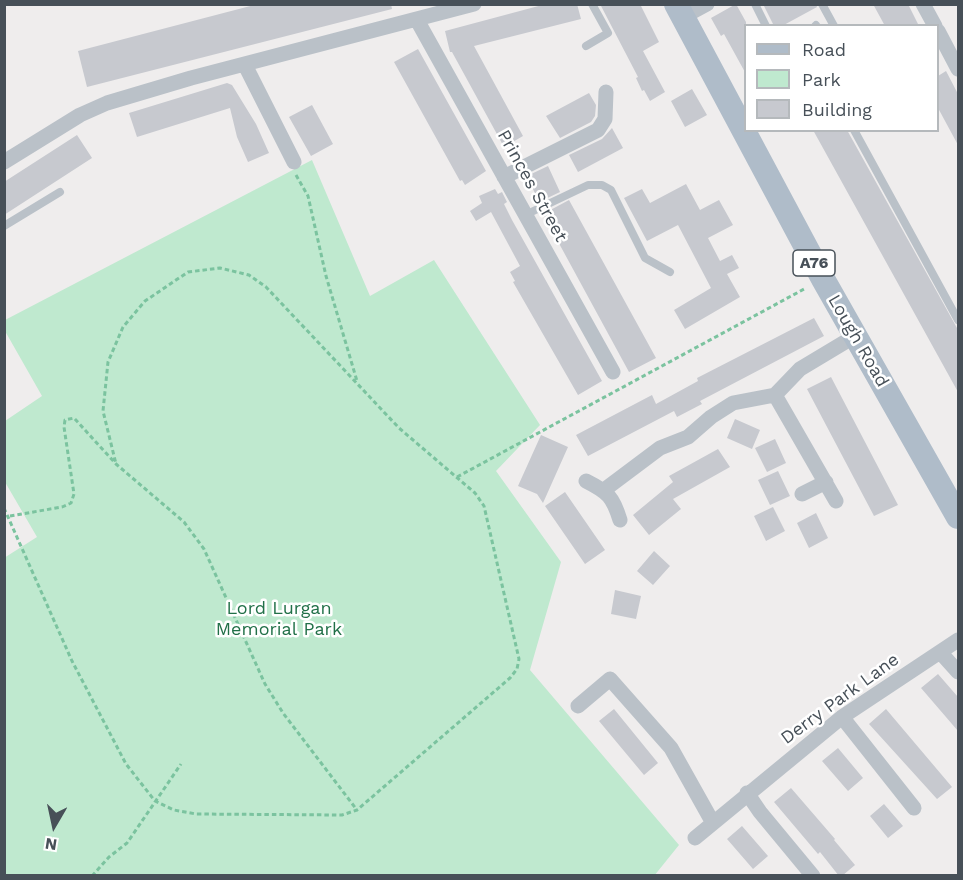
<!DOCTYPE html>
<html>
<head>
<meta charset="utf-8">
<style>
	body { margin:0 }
	#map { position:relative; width:963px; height:880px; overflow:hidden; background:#efeded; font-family:"Work Sans",sans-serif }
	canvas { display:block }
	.frame { position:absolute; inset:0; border:6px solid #475058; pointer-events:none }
	.legend { position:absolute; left:744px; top:24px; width:195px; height:108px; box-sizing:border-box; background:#fff; border:2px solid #b5b9bc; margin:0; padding:8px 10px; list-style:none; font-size:18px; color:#475058 }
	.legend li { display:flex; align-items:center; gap:12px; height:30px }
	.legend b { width:30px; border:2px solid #b5b9bc }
	.north { position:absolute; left:24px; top:796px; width:60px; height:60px; -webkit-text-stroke:4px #fff; paint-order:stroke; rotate:189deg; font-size:16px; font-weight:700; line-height:24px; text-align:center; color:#475058 }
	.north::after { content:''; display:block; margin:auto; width:21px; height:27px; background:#475058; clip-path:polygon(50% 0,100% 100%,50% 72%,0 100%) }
</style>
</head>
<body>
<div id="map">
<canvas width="963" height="880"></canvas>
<div class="frame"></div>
<ul class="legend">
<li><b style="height:8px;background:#afbcc9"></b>Road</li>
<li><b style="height:16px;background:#bfe9cf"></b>Park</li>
<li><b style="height:16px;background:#c7c9cf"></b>Building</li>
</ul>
<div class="north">N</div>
</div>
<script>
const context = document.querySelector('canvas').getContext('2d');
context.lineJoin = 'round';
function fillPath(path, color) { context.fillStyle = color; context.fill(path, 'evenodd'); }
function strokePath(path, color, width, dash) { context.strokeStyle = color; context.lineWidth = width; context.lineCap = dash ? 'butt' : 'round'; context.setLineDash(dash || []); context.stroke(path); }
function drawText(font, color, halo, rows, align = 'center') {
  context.font = font + ' "Work Sans",sans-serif'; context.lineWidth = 5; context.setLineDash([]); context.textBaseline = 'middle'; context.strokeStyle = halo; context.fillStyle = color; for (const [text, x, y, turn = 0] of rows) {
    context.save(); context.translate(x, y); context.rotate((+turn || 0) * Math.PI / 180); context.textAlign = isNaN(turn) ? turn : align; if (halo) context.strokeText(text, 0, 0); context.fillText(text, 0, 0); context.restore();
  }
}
fillPath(new Path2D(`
	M312,160L370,296L434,260L540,425L496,471L561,562L530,670L679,845L654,876L5,875L4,558L37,537L5,482V421L42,396L5,331V320Z`), '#bfe9cf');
fillPath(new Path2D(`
	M258,4H391L392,9L87,87L78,51Z
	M546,4H577L581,19L474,46L523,136L504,147L452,52H450L445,31Z
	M600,4H640L659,42L643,51L665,92L650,101L644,90L642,91L636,78L638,77Z
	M736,4L746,22V74L724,34L721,36L711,18Z
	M763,4H816L817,7L782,26H774Z
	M873,4H908L919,26H885Z
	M418,49L486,171L465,185L462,180L460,181L394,62Z
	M946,71L958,94V145L938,108V76Z
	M227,83L232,85L256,124L269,153L248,162L237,137L230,108L137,137L129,113Z
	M692,89L707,115L685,127L671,101Z
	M589,93L596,105L595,116L591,122L560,138L546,116Z
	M312,105L333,144L311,156L289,117Z
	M612,128L623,148L578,172L569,155L602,139Z
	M813,130H847L957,328L958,331V392Z
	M77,135L92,158L4,215V182Z
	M548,166L560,192L539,202L527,176Z
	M686,184L700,210L719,200L733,225L708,238L720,261L732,255L739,268L727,274L740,297L685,329L674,310L711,288L678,225L647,241L624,198L642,189L650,203Z
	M495,189L498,194L502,192L507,202L504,204L512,220L602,381L578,395L513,282L515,281L510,272L520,266L491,212L476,221L470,211L482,203L479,196Z
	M569,200L656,358L629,372L543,214Z
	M814,318L824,336L700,401L702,404L677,417L674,411L588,456L576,435L652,395L656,404L698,381L697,378Z
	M831,377L898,505L874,516L807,389Z
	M735,419L760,430L752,449L727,438Z
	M541,435L568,447L543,503L537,494L518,486Z
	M775,439L786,463L767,472L755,448Z
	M718,449L730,467L673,499L681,509L649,535L633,515L673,482L669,476Z
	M778,471L790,496L770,505L758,480Z
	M565,492L605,550L585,564L545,506Z
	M773,507L785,531L766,541L754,516Z
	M816,513L828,538L809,548L797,523Z
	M654,551L670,566L653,585L637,571Z
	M615,590L641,596L636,619L611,614Z
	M938,674L958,697V731L921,688Z
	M614,709L658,763L644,775L599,721Z
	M886,709L952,787L937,799L869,724Z
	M838,748L863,778L848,791L822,761Z
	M791,788L835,839L834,840L855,865L842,876H839L820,852L818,854L774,802Z
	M884,804L903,826L888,838L870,816Z
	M742,826L768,856L753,869L727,839Z`), '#c7c9cf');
strokePath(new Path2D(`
	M296,175L308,196L326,276L357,381
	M457,477L806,288
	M4,508L72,661L126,764L155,801L174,810L196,814L342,815L357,810L510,678L517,669L519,659L484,506L475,493L399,428L266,287L249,275L220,268L188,272L145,301L123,327L108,362L103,411L116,464
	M10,516L62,507L71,503L74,494L64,427L65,420L74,418L116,464L184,522L204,549L265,684L283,713L357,810
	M92,876L109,857L127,843L181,764`), '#7bc39f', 3, [4.5, 3]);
strokePath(new Path2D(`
	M755,4L766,26
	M822,4L834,26
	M815,26L816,25
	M586,46L608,33L592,4
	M854,130L958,320
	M525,215L588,185H602L611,190L645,258L670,272
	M4,226L60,192`), '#bac1c8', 8);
strokePath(new Path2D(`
	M923,4L935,26
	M683,17L707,4
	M417,20L613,372
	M938,31L958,69
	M245,65L294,162
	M4,162L80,115L107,103L191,78L474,4
	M504,177L598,130L605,119L606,92
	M775,395L836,501
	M586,481C608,492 613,497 620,520
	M604,490L660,448L688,437L711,417L733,403L775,395L800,369L855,336
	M802,494L826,482
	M940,652L958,672
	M578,706L610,679L671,748L713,823
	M842,717L914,808
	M747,793L760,812L813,876
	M695,838L842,717L958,640`), '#bac1c8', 15);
strokePath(new Path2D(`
	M676,4L823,279L958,517`), '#afbcc9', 24);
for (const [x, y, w] of [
	[814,263,42]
]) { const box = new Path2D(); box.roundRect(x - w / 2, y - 13, w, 26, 4.5); context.fillStyle = '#fff'; context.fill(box); strokePath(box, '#475058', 1.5); }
drawText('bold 16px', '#475058', null, [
	["A76",814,263]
]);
drawText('18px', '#475058', '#fff', [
	["Princes Street",532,186,61],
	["Lough Road",858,341,60],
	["Derry Park Lane",840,699,-36]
]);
drawText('18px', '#217048', '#fff', [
	["Lord Lurgan",279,609],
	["Memorial Park",279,630]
]);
</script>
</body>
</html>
